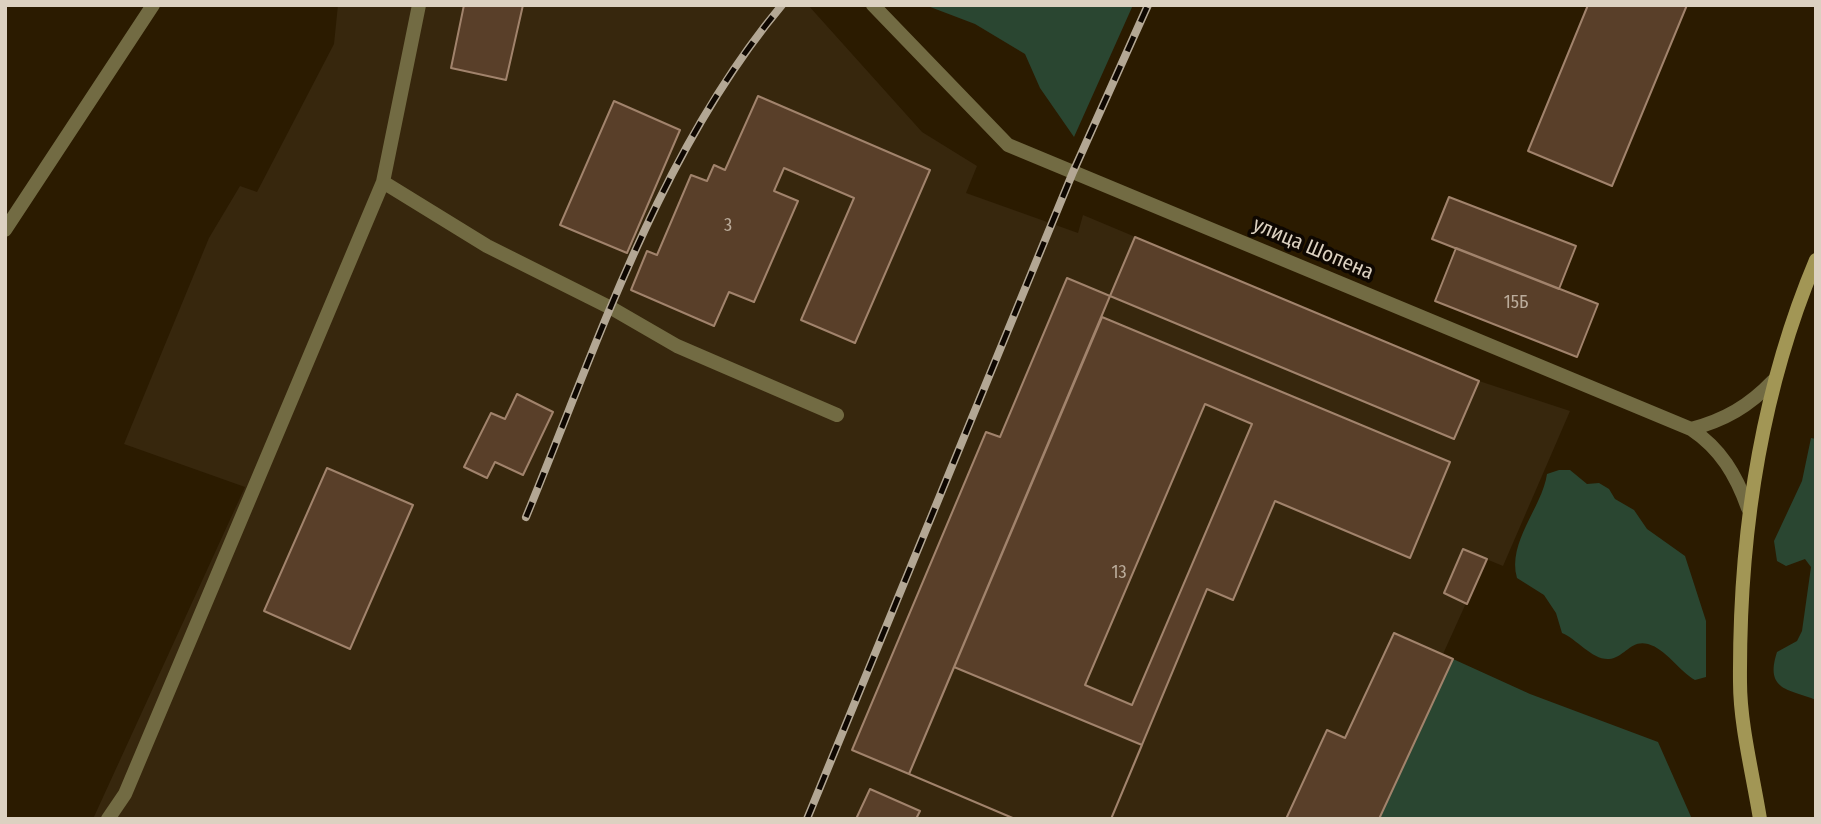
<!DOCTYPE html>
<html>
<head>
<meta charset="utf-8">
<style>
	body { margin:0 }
	#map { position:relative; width:1821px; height:824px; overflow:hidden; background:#2b1b00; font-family:"Fira Sans Condensed",sans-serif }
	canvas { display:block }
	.frame { position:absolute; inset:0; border:7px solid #dcd1c1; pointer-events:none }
</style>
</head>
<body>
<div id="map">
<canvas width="1821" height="824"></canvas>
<div class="frame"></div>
</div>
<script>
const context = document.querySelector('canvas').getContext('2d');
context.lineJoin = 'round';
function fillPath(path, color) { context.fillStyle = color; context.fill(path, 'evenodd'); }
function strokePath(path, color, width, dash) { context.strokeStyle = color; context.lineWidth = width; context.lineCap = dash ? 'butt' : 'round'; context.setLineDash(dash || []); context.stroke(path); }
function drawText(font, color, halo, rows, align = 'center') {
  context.font = font + ' "Fira Sans Condensed",sans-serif'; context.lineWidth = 7; context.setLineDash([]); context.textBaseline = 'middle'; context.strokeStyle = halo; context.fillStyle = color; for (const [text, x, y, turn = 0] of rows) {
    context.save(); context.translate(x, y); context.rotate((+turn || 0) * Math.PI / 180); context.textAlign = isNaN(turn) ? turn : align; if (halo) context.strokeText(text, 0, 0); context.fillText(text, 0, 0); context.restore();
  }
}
fillPath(new Path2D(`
	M338,5H808L922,132L977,166L966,193L1078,233L1083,215L1479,381L1570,411L1503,566L1486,559L1443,654L1453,659L1379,819H93L245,487L124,444L209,238L240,186L257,192L334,44Z`), '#37270d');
fillPath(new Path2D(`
	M925,5H1133L1074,137L1040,88L1025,54L975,24Z
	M1811,438L1816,439V700C1791,689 1764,692 1777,652L1797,641L1802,631L1811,567L1805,559L1786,566L1777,561L1774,541L1802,481Z
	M1559,470H1570L1587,484L1599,483L1609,489L1615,499L1634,510L1647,529L1685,556L1706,621V677L1695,680C1679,671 1666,649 1648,644C1631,639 1625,657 1609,659C1592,660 1577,639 1562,633L1556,613L1544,595L1517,578C1507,542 1542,508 1547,474Z
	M1453,659L1530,694L1658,742L1692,819H1379Z`), '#2a4631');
const building = new Path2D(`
	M464,5H523L506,80L451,68Z
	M1588,5H1687L1612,186L1528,151Z
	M758,96L930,170L855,343L801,320L854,198L784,168L774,191L798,201L754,302L729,292L714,326L631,290L647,251L657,255L691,175L707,181L714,165L725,170Z
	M614,101L680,130L627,253L560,225Z
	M1449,197L1576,246L1559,289L1432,239Z
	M1135,237L1479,381L1454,439L1110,296Z
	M1456,248L1598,304L1577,357L1435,301Z
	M1067,278L1110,296L909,774L852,750L986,432L1000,437Z
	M1102,317L1450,462L1410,558L1275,501L1233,600L1207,589L1111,819H1015L909,774Z
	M517,394L553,412L523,475L495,462L487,478L464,467L491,413L505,419Z
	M1205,404L1252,424L1132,705L1085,685Z
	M327,468L413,505L350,649L264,611Z
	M1463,549L1487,559L1467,604L1444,593Z
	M1394,633L1453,659L1379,819H1286L1327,730L1345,738Z
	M954,667L1142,745L1111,819H1015L909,774Z
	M870,789L920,811L916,819H856Z`);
fillPath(building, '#593f29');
strokePath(building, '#a1836c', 2);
strokePath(new Path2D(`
	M383,182L487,246L613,309L677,346L837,415
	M5,230L153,5
	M108,819L125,794L383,182L419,5`), '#726b43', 14);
strokePath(new Path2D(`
	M873,5L1008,145L1073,172L1691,429C1725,420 1749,406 1773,381
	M1691,429C1721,449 1736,475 1748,508`), '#726b43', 14);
strokePath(new Path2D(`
	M1760,819C1753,775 1740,725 1740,682C1739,538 1760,393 1816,260`), '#a29655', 14);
const rail = new Path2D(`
	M526,517C598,343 660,151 782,5
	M807,819L1073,172L1148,5`);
strokePath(rail, '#b3a794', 8);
strokePath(rail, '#0e0701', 5, [16]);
drawText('18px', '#bbac9b', null, [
	["3",728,226],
	["15Б",1516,303],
	["13",1119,573]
]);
drawText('21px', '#dcd1c1', '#0e0701', [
	["улица Шопена",1313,249,23]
]);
</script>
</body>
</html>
